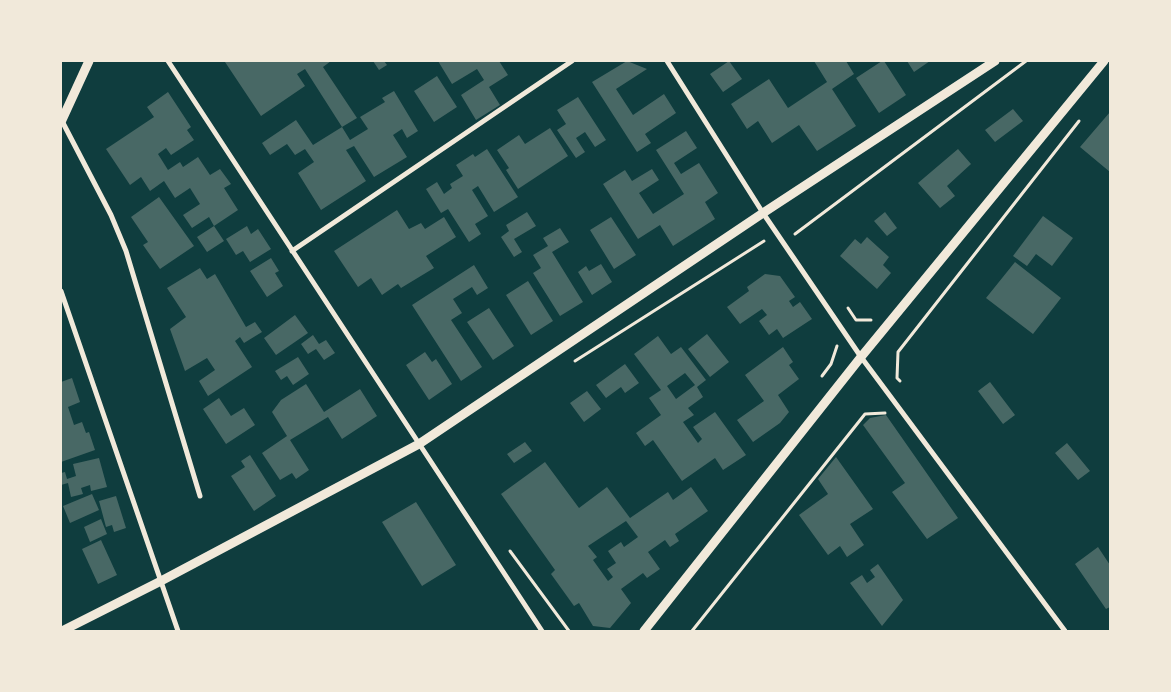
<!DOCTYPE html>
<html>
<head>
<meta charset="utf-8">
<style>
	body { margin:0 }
	#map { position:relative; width:1171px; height:692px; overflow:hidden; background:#0f3d3e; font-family:"Public Sans",sans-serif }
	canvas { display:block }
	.frame { position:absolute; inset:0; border:62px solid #f1e9da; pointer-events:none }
</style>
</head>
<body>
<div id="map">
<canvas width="1171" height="692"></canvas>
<div class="frame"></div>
</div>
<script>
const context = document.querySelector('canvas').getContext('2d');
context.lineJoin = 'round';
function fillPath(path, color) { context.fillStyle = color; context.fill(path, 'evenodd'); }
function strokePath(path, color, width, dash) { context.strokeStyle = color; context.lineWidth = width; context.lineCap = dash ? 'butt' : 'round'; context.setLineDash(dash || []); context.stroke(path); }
fillPath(new Path2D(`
	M226,61H331L323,67L357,118L342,127L305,69L297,74L305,86L261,116L225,62Z
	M373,61H384L387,65L379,70Z
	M438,61H499L508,75L489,87L500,105L476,120L461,95L484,80L477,69L452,84Z
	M627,61L647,69L616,89L633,115L664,94L676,113L645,134L651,143L637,152L592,82Z
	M729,61L742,79L723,92L710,74Z
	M814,61H846L854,74L832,89L856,126L817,151L799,125L772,143L758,121L747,129L731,104L769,79L788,108L827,82Z
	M882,61H884L906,95L879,113L856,78Z
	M907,61H930L914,72Z
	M437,76L457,107L434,122L414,91Z
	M394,91L418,131L407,138L402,129L393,135L407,157L374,177L354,146L346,150L366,181L321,210L298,173L314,162L305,149L295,155L287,144L270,155L262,143L296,120L313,145L342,127L350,140L368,129L360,117L385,102L382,98Z
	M168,92L191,127L187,130L194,140L171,155L166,148L158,154L168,170L180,162L183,167L198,157L210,175L220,169L231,184L224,188L238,210L214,226L209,217L192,228L183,215L200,204L190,188L175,198L164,181L150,191L141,177L130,185L106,149L154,117L147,107Z
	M578,97L606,140L595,147L585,132L576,138L585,152L576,158L557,130L566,124L557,110Z
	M1013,109L1023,121L995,142L985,130Z
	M1110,112V172L1080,147Z
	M550,128L568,156L518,189L506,170L509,168L497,150L519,135L525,144Z
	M686,131L697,148L674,163L681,174L699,163L718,193L705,202L715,219L673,246L660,225L638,239L603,184L625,170L632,181L652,169L659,180L639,193L653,214L684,194L656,150Z
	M487,149L518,197L494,212L478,186L472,190L488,216L475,224L481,234L469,242L448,209L441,213L426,189L437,182L444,194L452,188L450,184L463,176L456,165L473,154L475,157Z
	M958,149L971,164L947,186L955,196L940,208L918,183Z
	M159,197L194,246L160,269L143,245L148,242L131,217Z
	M397,210L409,229L421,223L425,229L444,217L456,237L426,256L434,268L401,288L398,284L382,295L371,278L358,287L334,251Z
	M527,212L536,226L514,239L522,252L514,257L501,237L509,231L506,225Z
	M885,212L897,228L887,236L874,221Z
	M1043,216L1073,238L1052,266L1036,254L1027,266L1013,256Z
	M611,217L636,255L614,269L590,230Z
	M214,226L224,241L207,252L197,237Z
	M247,226L251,234L258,229L271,249L250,262L243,251L236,255L226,239Z
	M560,228L569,242L552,252L583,302L560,316L533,273L541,268L533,255L548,246L543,238Z
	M867,237L889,257L883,265L891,273L877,289L840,256L855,239L861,244Z
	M271,258L279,271L275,273L283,286L267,297L250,271Z
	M1015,262L1061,298L1033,334L986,298Z
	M601,264L612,282L592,295L578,272L586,266L589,271Z
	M474,265L488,288L477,295L472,287L453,299L462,313L451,320L482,367L461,381L412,305Z
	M200,268L207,279L215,274L246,327L255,322L262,332L244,343L240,337L235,341L252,367L208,396L199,381L215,370L207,358L185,371L170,329L186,317L167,288Z
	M765,274L780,276L795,297L789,301L793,307L800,302L812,319L783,338L777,329L769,335L759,321L767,315L762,309L740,324L727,307L749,291L747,287Z
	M528,281L553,321L531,335L506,295Z
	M489,308L514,346L493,360L467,322Z
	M295,315L308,333L276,355L264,338Z
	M707,334L729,362L710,377L688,349Z
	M313,335L319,344L326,340L335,353L324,360L316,349L308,354L301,344Z
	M658,336L671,354L681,347L706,380L697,387L703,397L688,408L694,415L683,422L698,443L702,439L693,427L715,412L746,455L723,470L715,458L682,481L653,440L645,446L636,433L661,415L649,398L661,390L634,354ZM685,373L695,385L676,399L667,386Z
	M783,347L793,362L789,365L799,379L778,395L789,412L780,423L753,442L737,420L764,401L745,375Z
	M425,352L432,362L436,359L452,384L429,400L406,365Z
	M298,357L309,374L293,385L287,376L281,380L275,371Z
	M625,364L639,383L625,393L621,387L606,398L596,385Z
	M72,378L80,402L68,407L74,425L82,422L86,433L89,432L95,450L61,462V382Z
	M990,382L1015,415L1003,424L978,391Z
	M306,384L324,412L360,389L377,416L342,439L328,417L290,440L309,470L296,479L292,473L280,480L262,453L287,436L272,412L281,400Z
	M587,391L601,409L584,422L570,403Z
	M219,398L231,416L244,408L255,425L226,444L203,409Z
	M886,415L958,518L927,539L892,492L905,483L863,425L870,418Z
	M525,442L532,451L514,463L507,454Z
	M1067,443L1090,471L1078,480L1055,453Z
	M250,455L276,496L254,511L231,476L245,467L241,461Z
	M836,457L873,509L850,524L864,545L847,557L840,546L828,555L799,515L828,494L818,479Z
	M99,458L107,487L91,491L90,485L81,488L83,494L71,497L68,483L61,485V473L65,472L67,479L76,476L73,464Z
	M545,462L579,508L607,487L630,518L668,492L673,500L691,487L708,511L675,534L679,541L670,547L665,540L648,552L660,569L647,578L643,573L621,589L631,603L610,628L593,626L579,603L574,606L551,574L555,570L501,494ZM626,521L638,537L624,547L621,542L608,551L616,563L607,569L613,577L608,581L593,560L597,557L588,546Z
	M92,494L99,510L70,523L63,506Z
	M116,496L126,528L114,532L112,525L106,527L99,501Z
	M416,502L456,565L422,586L382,522Z
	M101,519L107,534L90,542L84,527Z
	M101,540L117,575L98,584L82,549Z
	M1098,547L1110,565V607L1106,609L1075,564Z
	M878,564L903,600L882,626L850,583L862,575L867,583L875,577L870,570Z`), '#486865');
strokePath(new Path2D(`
	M795,234L1026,61
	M848,308L856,320H871
	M575,361L764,241
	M822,376L831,364L837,346
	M900,381L897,378L898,352L1079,121
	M510,551L569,631
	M692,631L865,414L885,413`), '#f1e9da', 3);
strokePath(new Path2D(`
	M168,61L542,631
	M667,61L763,213L861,357L1065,631
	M62,121L111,215L126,251L200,496
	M292,251L572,61
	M61,291L178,631`), '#f1e9da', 5);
strokePath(new Path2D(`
	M61,122L89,61
	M62,631L161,581L419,444L763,213L995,61
	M644,631L861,357L1104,61`), '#f1e9da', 9);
</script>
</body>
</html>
